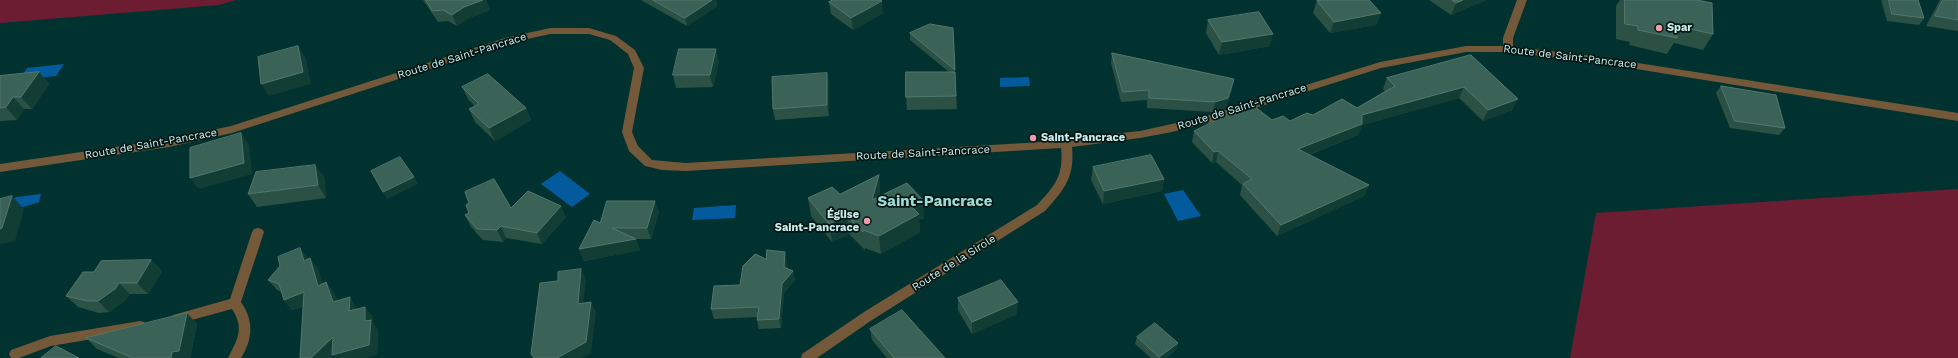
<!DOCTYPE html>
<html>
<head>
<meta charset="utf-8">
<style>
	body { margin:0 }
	canvas { display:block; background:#01322f }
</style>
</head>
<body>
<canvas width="1958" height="358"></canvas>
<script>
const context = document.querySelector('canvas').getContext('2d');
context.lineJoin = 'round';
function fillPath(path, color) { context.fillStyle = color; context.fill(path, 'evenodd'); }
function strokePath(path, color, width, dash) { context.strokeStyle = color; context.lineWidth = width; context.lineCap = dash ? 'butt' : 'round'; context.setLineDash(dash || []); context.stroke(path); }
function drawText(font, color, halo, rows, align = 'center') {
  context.font = font + ' "Work Sans",sans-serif'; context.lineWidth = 3.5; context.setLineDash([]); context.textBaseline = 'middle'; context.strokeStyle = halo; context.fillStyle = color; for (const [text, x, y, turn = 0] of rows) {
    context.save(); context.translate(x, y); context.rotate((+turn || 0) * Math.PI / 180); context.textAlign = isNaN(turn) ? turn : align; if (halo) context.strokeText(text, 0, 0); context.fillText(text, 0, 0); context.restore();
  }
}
fillPath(new Path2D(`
	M0,0H236L219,5L0,23Z
	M1958,189V358H1570L1596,213Z`), '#6c1d31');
fillPath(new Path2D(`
	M64,64L56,76L19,80L27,68Z
	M1029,77L1030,86L1000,87V78Z
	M560,171L590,194L572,207L541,184Z
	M1183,190L1201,216L1178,221L1164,194Z
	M41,194L39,202L11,211L0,203L17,197Z
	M736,205L735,218L692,220L694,208Z`), '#035b9d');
fillPath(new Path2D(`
	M1517,0H1527L1513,38V49L1508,52L1503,49V38Z
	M258,228L262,229L264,232L241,302C254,321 253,339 241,358H228C237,340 245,329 232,309L177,324L173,323L171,319L173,315L177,314L230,299L252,232L254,229Z
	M140,321L144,322L146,326L144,330L140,331L51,346L19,358H11L9,354L11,350L50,336Z`), '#735839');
fillPath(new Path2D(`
	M550,28H589L616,36L635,50L644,68L632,132L638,146L652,160L686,163L1042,142L1140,131L1203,117L1380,62L1466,46H1508L1593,56L1958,113V121L1593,62L1508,52H1466L1381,68L1208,123L1172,132L1140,138L1072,147C1075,177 1064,190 1045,211L872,320L817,358H801L802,354L864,312L1037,205C1055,186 1064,175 1061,148L686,171L662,170L645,166L629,151L622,132L634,68L628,54L610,40L589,34H550L510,43L232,133L169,147L0,172V164L169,139L231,126L505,38Z`), '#735839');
fillPath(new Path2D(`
	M423,0H486L490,10L469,18L457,26L448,21L438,22Z
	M641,0H716L717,6L687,26Z
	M1429,0H1486L1451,15Z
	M1620,0H1697L1713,34L1703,50L1674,43L1667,54L1629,45L1630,42L1616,39V6Z
	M1881,0H1918L1924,18L1919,25L1887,21Z
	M1940,0H1958V31L1926,26Z
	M1317,1L1381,13L1376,25L1330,33L1313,13Z
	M829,2L883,13L853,30L831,14Z
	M1208,20L1270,46L1219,55L1206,33Z
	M953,28L955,72L957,109L907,110L906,97L949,72L910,40V33Z
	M1112,53L1232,90L1225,109L1213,112L1147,108V100L1121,102L1111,63Z
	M1471,55L1518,99L1512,110L1483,121L1459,98L1362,125L1358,135L1309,155L1369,185L1364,196L1277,236L1240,195L1242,185L1216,162L1212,163L1192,142L1194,131L1272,120L1290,121L1313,115L1357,108L1385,91L1383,89L1387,78Z
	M719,61L713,87L676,88L673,75Z
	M39,72L49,84L32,109H24L17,120L0,121V76Z
	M827,73L829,83V116L775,120L773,109Z
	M1721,86L1785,128L1779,135L1730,128L1716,93Z
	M462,87L526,108L531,120L495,141L475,122L469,109L475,106L468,99Z
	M315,165L324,177L326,198L257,207L248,194Z
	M1093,167L1164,179L1162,191L1103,204L1091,180Z
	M879,175L880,193V196L924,218L919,220L920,232L881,254L865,248V250L849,234L832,242L811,216L808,198L840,194Z
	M511,208L566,217L542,244L506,238L503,242L483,240L471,227L465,215L469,213Z
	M659,212L651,239H636L640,250L584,261L579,249L600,223Z
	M308,259L318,269L322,284L326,282L334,293L337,301L357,308V309L373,317L372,322L378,330L377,355H333L330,358H300L304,306L292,310L284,300L282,292L277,290L268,280Z
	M766,259L787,261L786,268L793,271L795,280L784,293L781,328L759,329L757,320V317L714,319L711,309L740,285Z
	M151,260L162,271L148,294H130L126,300L109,312L99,313L78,307L66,296L94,272Z
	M958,298L1017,314L972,334L958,310Z
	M197,324L190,358H119L97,349L86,338Z
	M870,329L945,358H887L872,340Z
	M1137,337L1177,349L1166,358H1151L1135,344Z`), '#2a5144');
fillPath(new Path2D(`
	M483,0H486L490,10L469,18L457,26L452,15L464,7Z
	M712,0H716L717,6L687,26L685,18Z
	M1463,0H1486L1451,15L1456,3Z
	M882,1L883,13L853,30L851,18Z
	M1381,13L1376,25L1330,33L1334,22Z
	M1273,34L1270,46L1219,55L1222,42Z
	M298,46L306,59L311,84L269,96L261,84Z
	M716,49L719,61L713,87L710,75Z
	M39,72L49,84L32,109L21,97Z
	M827,73L829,83V116L827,105Z
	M1234,79L1232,90L1225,109L1213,112L1215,102Z
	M1464,87L1459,98L1362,125L1358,135L1295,160L1298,149L1362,115Z
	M13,97L24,109L17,120L6,107Z
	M1518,99L1512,110L1483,121L1488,110Z
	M526,108L531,120L495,141L489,128Z
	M241,133L249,145L252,174L199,189L190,178Z
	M1218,151L1216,162L1212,163L1214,152Z
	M315,165L324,177L326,198L318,185Z
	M879,175L880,193L874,218L872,200Z
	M414,177L418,184L387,199L383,192Z
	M1164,179L1162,191L1103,204L1104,191Z
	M1369,185L1364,196L1277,236L1281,225Z
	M12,196L24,209L15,241L0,244V229Z
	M923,200L924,218L919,220L920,232L881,254L879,236L911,206Z
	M655,201L659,212L651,239L647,228Z
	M561,206L566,217L542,244L537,233Z
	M847,216L849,234L832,242L829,224Z
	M501,226L506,238L503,242L497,230Z
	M636,239L640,250L584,261L579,249Z
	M300,248L308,259L311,271L304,261Z
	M785,252L787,261L786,276L784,267Z
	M310,258L318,269L326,296L318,286Z
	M151,260L162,271L148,294L137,283Z
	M581,269L586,279L582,314L578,304Z
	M793,271L795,280L784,293L781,328L779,319L782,284Z
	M326,282L334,293L340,312L333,302Z
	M119,283L130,294L126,300L109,312L98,301Z
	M304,292L312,302L292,310L284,300Z
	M350,297L357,308V321L349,311Z
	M591,302L596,312L591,353L581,358H557Z
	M1018,302L1017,314L972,334V322Z
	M365,307L373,317L372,322L378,330L377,355L366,358H335L333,355L330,358H311L333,337L365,321Z
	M187,313L197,324L190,358H171L172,352Z
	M1178,343L1177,349L1166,358H1159Z`), '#123d34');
const building = new Path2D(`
	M426,0H483L464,7L452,15L443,10L433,11Z
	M653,0H712L685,18Z
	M833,0H880L882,1L851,18L829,2Z
	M1324,0H1369L1381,13L1334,22L1317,1Z
	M1452,0H1463L1456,3Z
	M1625,0H1697L1712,3L1713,34L1677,26V38L1638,30V26L1625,24Z
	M1889,0H1918L1924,18L1892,14Z
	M1943,0H1958V20L1935,16Z
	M1259,12L1273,34L1222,42L1208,20Z
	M930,24L953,28L955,70L910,33Z
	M298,46L303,72L261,84L258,57Z
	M679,49H716L710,75H673Z
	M1112,53L1234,79L1228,98L1215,102L1149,98V90L1123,92Z
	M1471,55L1518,99L1488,110L1464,87L1362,115V124L1298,149L1369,185L1281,225L1243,184L1252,179L1218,151L1214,152L1194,131L1229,114L1254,106L1272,120L1283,116L1290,121L1307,113L1313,115L1342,99L1357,108L1395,86L1387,78Z
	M39,72L21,97H13L6,107L0,108V76Z
	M906,72H955L956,96L906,97Z
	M827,73V105L773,109L772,77Z
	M488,74L526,108L489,128L469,109L479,104L462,87Z
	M1721,86L1776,95L1785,128L1735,121Z
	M241,133L244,163L190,178V148Z
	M1151,155L1164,179L1104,191L1093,167Z
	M400,157L414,177L383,192L371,171Z
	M315,165L318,185L248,194L256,172Z
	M879,175L872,200L907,183L923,200L911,206L919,214L879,236L863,230V232L847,216L829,224L808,198L832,187L840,194Z
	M494,179L511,208L528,191L561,206L537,233L501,226L497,230L477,229L465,215L469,213L466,205L469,203L465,192Z
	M12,196L2,228L0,229V199Z
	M607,201H655L647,228H612L636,239L579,249L594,220L600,223Z
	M300,248L304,261L310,258L318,286L326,282L333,302L350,297L349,311L365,307V321L371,320L369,345L332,355L333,337L311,358H300L304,292L284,300L279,284L268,280L280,266L278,257Z
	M767,250L785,252L784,267L793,271L782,284L779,319L757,320L759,307L711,309L714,286L740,285L743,266L755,254L766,259Z
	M151,260L137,283H119L115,289L98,301H87L66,296L83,272H94L101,261Z
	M581,269L578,304L591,302L586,342L557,358H534L531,354L540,283L558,281V272Z
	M1001,280L1018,302L972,322L958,298Z
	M902,310L945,358H894L870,329Z
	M187,313L179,351L172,352L171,358H133L86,338Z
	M1155,323L1178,343L1159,357L1137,337Z
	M56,346L79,358H41Z`);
fillPath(building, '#3b6256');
strokePath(building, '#53776d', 1);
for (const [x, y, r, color] of [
	[1659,28,4,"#f39aa8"],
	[1033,138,4,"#f39aa8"],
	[867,221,4,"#f39aa8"]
]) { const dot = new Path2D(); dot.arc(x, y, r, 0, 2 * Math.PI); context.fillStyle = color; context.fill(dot); strokePath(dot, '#011716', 1.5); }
drawText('bold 11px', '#d0edea', '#011716', [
	["Spar",1667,28],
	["Saint-Pancrace",1041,138],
	["Église",859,215,"right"],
	["Saint-Pancrace",859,228,"right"]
], 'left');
drawText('11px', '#d0edea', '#011716', [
	["Route de Saint-Pancrace",462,56,-17],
	["Route de Saint-Pancrace",1570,57,7],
	["Route de Saint-Pancrace",1242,107,-17],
	["Route de Saint-Pancrace",151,144,-10],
	["Route de Saint-Pancrace",923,153,-3],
	["Route de la Sirole",954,263,-32]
]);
drawText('bold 15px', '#9fdad5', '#011716', [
	["Saint-Pancrace",935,202]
]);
</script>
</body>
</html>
